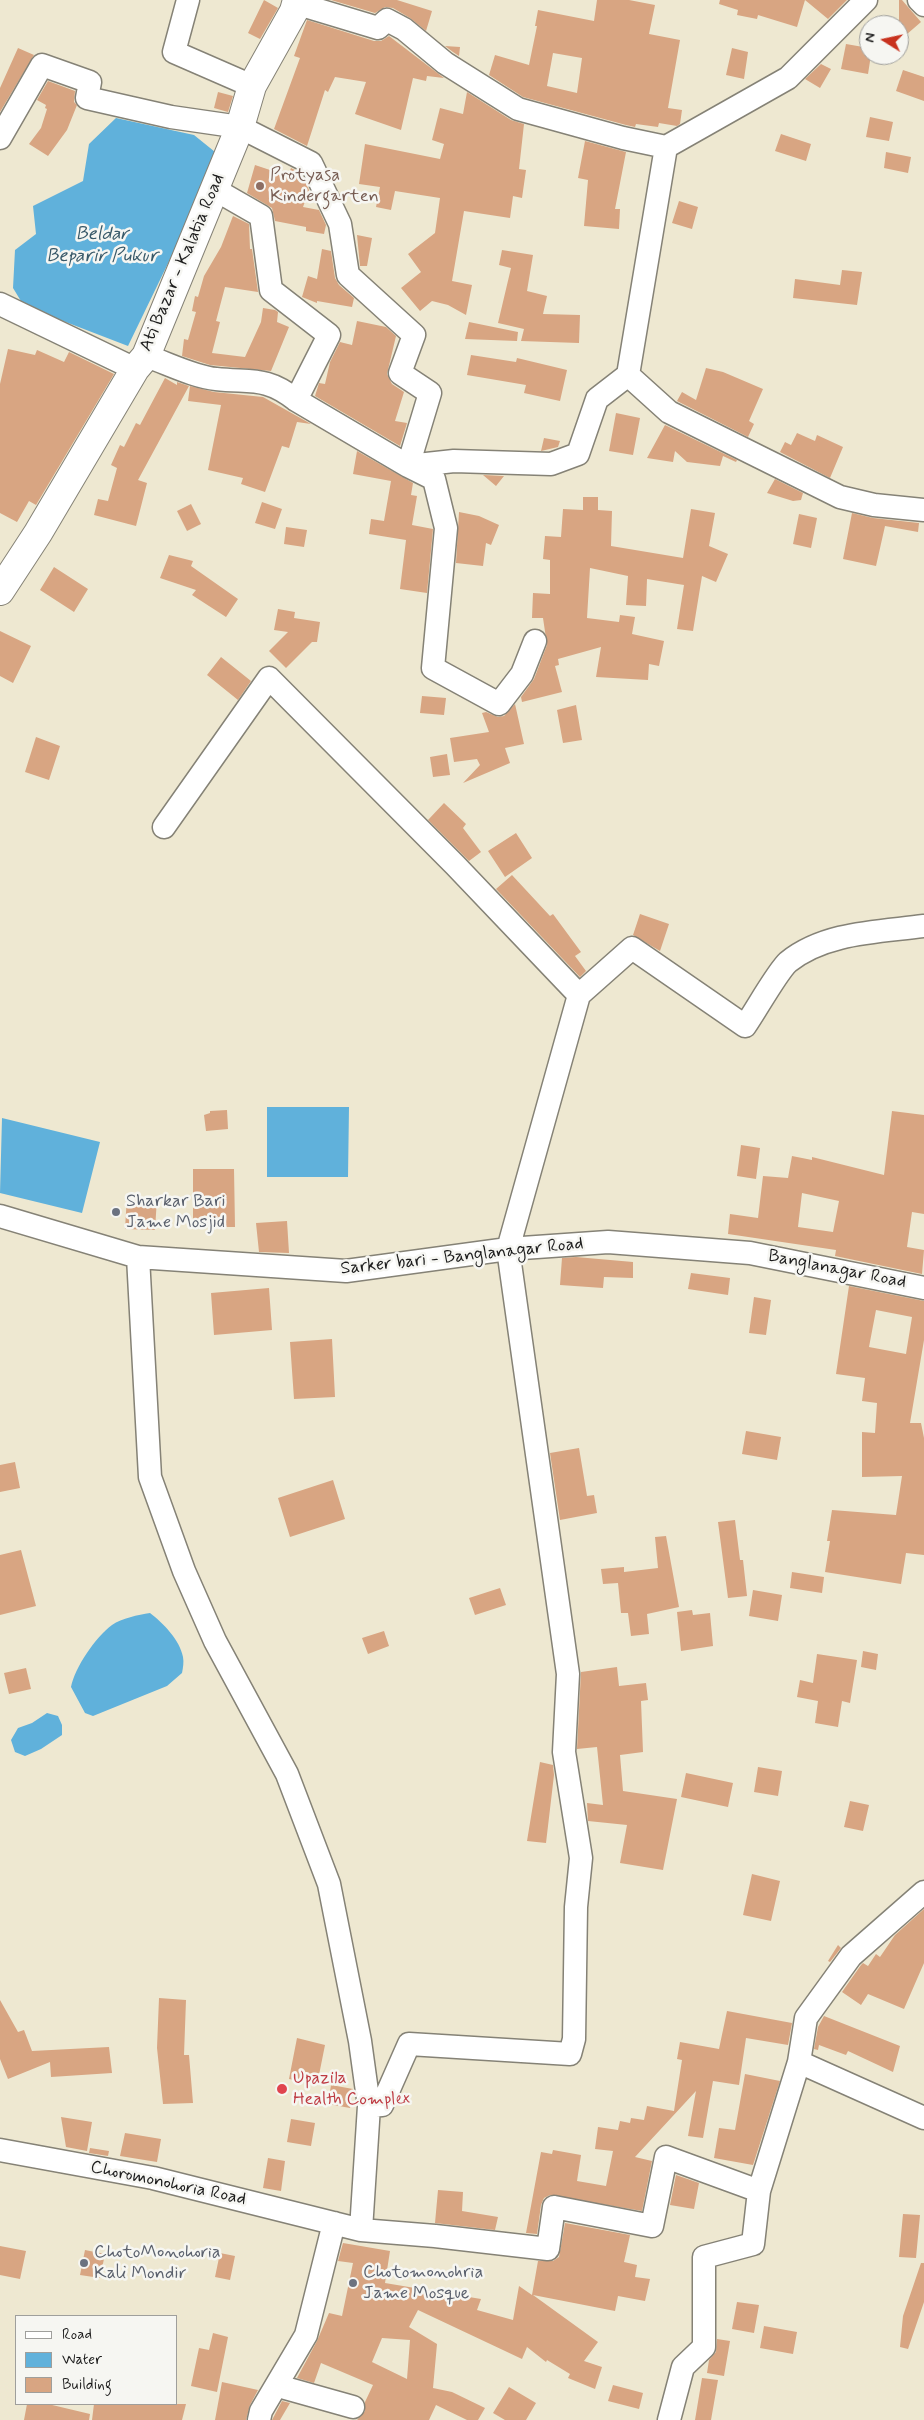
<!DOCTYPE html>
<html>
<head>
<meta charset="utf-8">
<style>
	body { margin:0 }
	#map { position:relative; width:924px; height:2420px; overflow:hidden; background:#eee8d1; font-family:Mynerve,sans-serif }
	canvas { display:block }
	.legend { position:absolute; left:15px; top:2315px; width:162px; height:90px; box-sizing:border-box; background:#f6f6f2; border:1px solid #9f9f9c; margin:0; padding:6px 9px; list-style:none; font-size:15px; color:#1c1c1c }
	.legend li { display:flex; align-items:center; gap:10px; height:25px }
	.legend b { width:25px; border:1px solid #9f9f9c }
	.north { position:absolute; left:859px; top:15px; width:50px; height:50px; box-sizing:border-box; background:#f6f6f2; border:1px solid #9f9f9c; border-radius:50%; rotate:280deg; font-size:14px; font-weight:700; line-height:20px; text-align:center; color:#1c1c1c }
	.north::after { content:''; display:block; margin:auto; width:18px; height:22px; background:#c8321e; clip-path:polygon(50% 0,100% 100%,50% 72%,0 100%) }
</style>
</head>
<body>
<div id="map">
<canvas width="924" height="2420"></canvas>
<ul class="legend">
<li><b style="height:6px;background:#fff"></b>Road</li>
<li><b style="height:14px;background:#60b1db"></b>Water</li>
<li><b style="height:14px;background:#d8a582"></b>Building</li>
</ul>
<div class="north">N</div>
</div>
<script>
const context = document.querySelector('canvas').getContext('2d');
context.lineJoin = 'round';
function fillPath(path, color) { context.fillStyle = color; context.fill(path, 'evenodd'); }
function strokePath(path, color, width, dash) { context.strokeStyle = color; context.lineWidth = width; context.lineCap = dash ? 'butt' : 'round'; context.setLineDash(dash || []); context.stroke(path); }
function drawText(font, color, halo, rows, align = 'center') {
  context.font = font + ' Mynerve,sans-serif'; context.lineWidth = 5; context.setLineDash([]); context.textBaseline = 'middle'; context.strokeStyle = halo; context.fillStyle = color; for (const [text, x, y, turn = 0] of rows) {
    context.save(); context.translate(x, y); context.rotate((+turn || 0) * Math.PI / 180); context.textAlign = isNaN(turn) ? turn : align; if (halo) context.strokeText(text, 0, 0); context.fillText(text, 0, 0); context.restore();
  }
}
fillPath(new Path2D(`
	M116,118L194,135L220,156L128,346L24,306L13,288L15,250L36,234L33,206L83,181L89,144Z
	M267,1107H349L348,1177H267Z
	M2,1118L100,1142L82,1213L0,1193Z
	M150,1613C163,1623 180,1640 183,1657C184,1662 183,1668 182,1673L167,1686L93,1716L85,1713L71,1687C75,1667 95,1638 112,1625C122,1618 138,1615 150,1613Z
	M47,1713L58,1716L62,1725V1735L41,1749L25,1756L15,1752L11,1740L18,1728L32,1723Z`), '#60b1db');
fillPath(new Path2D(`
	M264,0L278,8L260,39L248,33Z
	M331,0H397L432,11L426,31L410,18L393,8L385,7L375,13Z
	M597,0H629L655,5L649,34L680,40L668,108L682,110L680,124L677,126L659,123L658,127L636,124L635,127L626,125L523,97L489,75L495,55L529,65L537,26H535L538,10L594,21ZM553,53L582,58L577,93L547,86Z
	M720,0H805L797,27L758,15L757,19L737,15L738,10L719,4Z
	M805,0H847L828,19Z
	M899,0H902L921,22L899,41Z
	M307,20L374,41H381L389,36L444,78L427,76L426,81L413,78L401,130L355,114L366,82L335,77L328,92L325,90L307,146L274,129L300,58L294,56Z
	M846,44L869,48V55H871L868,74L841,69Z
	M445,46L460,47L459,56L453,52Z
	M18,48L34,55L0,112V88Z
	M732,48L748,52L744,79L726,75Z
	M821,64L831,69L820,88L805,79Z
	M903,70L924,77V101L896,91Z
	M48,81L75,91L74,102L77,105L67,130L48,156L29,144L41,128L47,109L45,108L46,105L37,100Z
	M218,92L233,96L228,112L214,108Z
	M467,92L511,120L524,124L519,169L526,170L522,198L513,196L510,218L464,211L452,281L472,285L466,315L448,305L432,301L420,311L401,288L421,272L408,254L435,233L440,198L395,191L391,210L376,207L380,187L359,184L365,144L440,159L444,144L432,140L440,108L463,114Z
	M870,117L893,122L889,141L866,137Z
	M781,134L811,144L806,161L775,151Z
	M585,141L626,152L615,209H620L619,229L584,226L588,180L578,178Z
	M886,152L911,157L908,173L884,168Z
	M255,165L288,176L291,168L301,173L309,190L303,207L319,210L326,225L324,234L306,231V227L275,221L272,208L247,193Z
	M679,201L698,207L692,229L672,223Z
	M233,216L249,224L250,249H252L258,292L225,287L216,321L220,322L212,353L245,357L261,322L263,308L275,310L278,312L277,322L289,327L271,371L210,365L182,356L184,339L188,340L196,312L192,311L195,296L198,297L204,276L221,247Z
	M357,235L372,238L367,266H360Z
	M322,249L331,251L335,278L339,285L354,298L352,307L317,301V303L302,297L308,276L317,279Z
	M502,250L533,255L527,291L547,296L543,314L580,315L579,343L521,341L524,329L498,323L511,268L499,265Z
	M842,270L862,272L857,305L793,298L795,279L840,285Z
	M357,321L386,327L396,336L387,374L392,384L404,392L395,421L407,423L400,446L315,396L319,383L325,384L330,362L340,342L352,345Z
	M469,322L518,332L517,341L465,339Z
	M8,349L35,355L37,350L64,362L69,352L114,374L36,505L29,501L17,522L0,513V384Z
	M471,355L516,362L517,358L567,370L560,401L524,393L526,385L467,375Z
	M706,368L723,372L763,389L749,421L754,424L748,437L677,401L682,392L696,400Z
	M165,378L177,385V382L189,386L138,480L147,483L136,526L94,515L98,499L108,501L117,468L111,465L120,445L124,447L136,423L140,425Z
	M190,386L214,392L263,397L311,424L297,422L289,448L282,446L265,492L241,484L243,478L208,470L221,405L188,401Z
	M616,413L640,418L633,455L609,451Z
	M665,425L737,460L736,462L723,456L720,466L687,462L675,451L673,462L647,458Z
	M797,433L815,441L817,435L843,447L830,478L780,452L785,442L791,445Z
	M544,438L560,441L558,447L541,451Z
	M357,451L413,483L411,495L417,496L412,525L433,529L427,593L400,589L406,540L369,534L371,519L384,521L391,481L353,474Z
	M483,475L504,476L496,486Z
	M775,479L803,493L801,500L793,501L767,493Z
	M583,497H598V510L612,511L611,546L683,558L691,509L715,513L709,546L728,554L716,582L702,576L693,631L677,629L684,585L647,579L646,606L626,605L628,576L590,568L587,618L619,622L620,615L635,617L632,634L664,641L659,666L649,664L648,680L596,677L601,647L558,659L559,665L555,666L562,692L522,702L521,697L534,679L547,645L543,618H532L533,593L550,594V560L543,559L545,536L561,537L563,509L583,510Z
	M262,502L282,509L275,529L255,523Z
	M191,504L201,524L187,531L177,511Z
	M459,512L479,516L499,525L491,545L486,543L483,566L456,563Z
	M852,513L873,518L919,523L918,532L885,526L876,566L843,559Z
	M799,514L817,518L811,548L793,544Z
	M286,527L307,530L304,547L284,544Z
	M169,555L193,561L191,566L238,599L226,617L192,595L196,590L160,578Z
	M54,567L88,589L74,612L40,590Z
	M278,609L295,612L294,618L320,622L317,642H312L286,668L269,651L288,632L274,630Z
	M0,631L31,646L13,683L0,676Z
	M221,657L251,681L238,700L207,675Z
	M422,696L446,698L444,715L420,713Z
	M515,704L524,744L505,748L510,763L463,783L480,765L477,759L454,762L450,738L489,732L482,713L486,712L498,717L504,716Z
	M576,705L582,740L563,743L557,710Z
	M36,737L60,746L49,780L25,772Z
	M447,754L450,775L433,777L430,757Z
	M444,803L466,824L463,828L481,852L469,861L428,820Z
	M516,833L532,858L505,877L488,851Z
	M512,875L550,916L553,914L581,952L575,956L586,971L580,977L496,889Z
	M640,914L669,924L660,951L633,935Z
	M227,1110L228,1129L206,1131L204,1115L210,1113V1111Z
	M892,1111L924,1115V1214L912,1212L907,1247L924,1250L922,1274L835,1256L836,1250L728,1234L730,1214L758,1218L763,1176L788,1178L792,1156L812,1160V1157L884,1175ZM802,1193L839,1201L833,1232L798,1227Z
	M741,1145L760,1148L756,1179L737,1176Z
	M193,1169H234L235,1227H193Z
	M127,1196L157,1198L155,1230L125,1229Z
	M287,1221L289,1253L259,1252L256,1223Z
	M576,1257L633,1262V1278L604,1277L603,1288L560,1285L562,1258Z
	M691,1273L730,1278L728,1295L688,1289Z
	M849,1286L924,1301V1340L910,1423H921L924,1438V1555L906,1553L901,1584L825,1572L830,1541H827L832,1510L896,1515L902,1476L862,1477V1432L875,1433L877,1403L862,1401L865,1378L836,1374ZM876,1310L912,1317L906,1354L869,1347Z
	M269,1288L272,1330L214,1335L211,1293Z
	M754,1297L771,1300L766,1335L749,1333Z
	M332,1339L335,1397L294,1399L290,1342Z
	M746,1431L781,1437L777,1460L742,1454Z
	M579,1448L587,1496L594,1495L597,1513L560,1520L550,1453Z
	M15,1462L20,1488L0,1492V1465Z
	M333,1480L345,1519L290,1537L278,1498Z
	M735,1520L740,1560H743L747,1596L728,1598L718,1522Z
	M666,1536L679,1607L647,1614L649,1634L631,1636L628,1613H621L618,1583L603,1584L601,1569L624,1567V1572L658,1568L655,1537Z
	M21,1550L36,1606L0,1615V1555Z
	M792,1572L824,1577L822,1593L790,1588Z
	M500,1588L506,1605L475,1615L469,1598Z
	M753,1590L782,1595L778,1621L749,1616Z
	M692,1610L693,1615L710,1613L713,1646L681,1651L677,1612Z
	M384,1631L389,1646L368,1654L362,1638Z
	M863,1651L878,1654L876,1670L861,1667Z
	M817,1654L857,1660L850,1703L842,1701L838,1727L815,1723L818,1701L797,1697L800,1680L813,1683Z
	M617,1667L619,1686L646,1683L648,1700L641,1701L643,1752L620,1755L623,1791L677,1799L663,1870L620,1863L627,1825L588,1821L587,1803L603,1805L597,1747L577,1749L581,1672Z
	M26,1668L31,1689L9,1694L4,1673Z
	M540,1762L553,1765L554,1775L546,1843L527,1841Z
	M758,1767L782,1771L778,1796L754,1792Z
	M686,1773L733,1783L728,1807L681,1797Z
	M850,1801L869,1805L863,1831L844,1827Z
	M752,1874L780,1881L771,1921L743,1915Z
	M924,1909V1963L904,2009L868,1994L861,2005L842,1992L861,1965L863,1963L868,1966L876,1954L880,1957L895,1935Z
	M838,1945L841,1948L830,1962L828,1961Z
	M159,1998L186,2000L184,2055H189L193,2103L163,2104L157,2048Z
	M0,2000L18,2032L24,2030L32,2051L109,2047L112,2073L51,2077L50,2062L8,2079L0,2059Z
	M727,2011L792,2023L788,2045L746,2038L739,2085L713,2081L703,2138L688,2136L696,2091L635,2157L652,2161L642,2211L550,2195L544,2198L541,2205L537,2234L526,2233L541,2152L552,2154L553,2150L581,2155L577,2181L606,2186L613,2151L595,2149L598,2127L618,2130L620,2121L630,2123L631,2118L644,2120L647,2106L674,2111L682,2060L677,2059L680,2042L719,2049Z
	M824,2016L900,2046L893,2072L848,2051L846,2055L819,2045L818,2050L814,2049L818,2027Z
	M297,2038L325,2045L317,2085L289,2079Z
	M745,2074L780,2081L753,2165L714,2158L719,2128L735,2130Z
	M331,2085L353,2089L350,2108L328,2104Z
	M61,2117L92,2122L87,2151L66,2147Z
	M291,2119L315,2123L311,2146L287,2142Z
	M125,2133L161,2139L157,2162L120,2156Z
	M90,2148L109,2151L108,2156L89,2153Z
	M268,2158L285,2161L281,2191L263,2188Z
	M676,2175L699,2183L694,2209L670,2205Z
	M438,2190L463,2192L462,2211L498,2217L495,2230L435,2223Z
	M903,2214L920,2215L916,2258L899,2257Z
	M565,2223L630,2235L624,2262L637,2265L635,2277L650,2279L645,2301L618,2296L615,2311L533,2295L598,2342L584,2361L602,2367L595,2389L568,2378L570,2374L547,2360L546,2362L527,2347L522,2359L418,2310L409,2327L437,2344L433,2388L452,2392L485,2408L478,2420H467L436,2405L429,2420H357L365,2411V2402L373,2385L321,2363L314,2383L297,2378L317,2341L329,2313L342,2316L353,2263L338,2261L343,2243L390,2251L385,2283L481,2299L477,2310L513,2320L519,2286L532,2295L538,2261H553L559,2257ZM382,2338L410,2340L407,2379L372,2362Z
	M0,2246L26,2251L20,2279L0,2275Z
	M85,2250L105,2254L100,2278L80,2275Z
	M220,2253L235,2256L230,2280L215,2277Z
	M921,2263H924V2302L908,2349L900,2347L903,2316Z
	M737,2302L759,2305L754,2333L732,2329Z
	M764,2326L797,2332L793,2354L760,2348Z
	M213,2333L228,2337L217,2392L191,2386L199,2348L209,2350Z
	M717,2339L730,2341L724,2376L707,2373L709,2360L716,2352Z
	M702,2378L718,2380L711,2420H695Z
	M222,2382L258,2390L250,2405L246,2420H215Z
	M613,2385L643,2393L639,2409L608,2401Z
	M509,2387L536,2403L526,2420H505L493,2413Z
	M282,2401L290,2403L280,2420H272Z
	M27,2404H48L90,2414L89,2420H24Z
	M94,2404H186L182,2420H92Z`), '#d8a582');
const street = new Path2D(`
	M188,0L174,52L252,86
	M919,0L924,5
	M295,3L378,28L387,20L404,29L445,63L518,109L623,138L666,147
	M0,138L42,65L90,82L87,98L171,117L240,127L311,163L340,224L348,275L414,335L400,373L430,393L408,466L434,479L446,528L433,668L499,704L522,674L535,641
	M214,189L261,216L271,290L329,335L296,400
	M0,304L135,369
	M146,356C167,363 194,377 216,379C251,383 266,376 296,400L408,466L454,461L551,464L578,454L597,399L628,375L669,412L840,497L874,505L924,510
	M628,375L666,147L788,78L866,0
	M164,827L269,678L455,865L579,995L508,1249L568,1674L564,1752L581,1858L576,1907L574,2039L570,2054L409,2044L382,2105L369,2106
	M579,995L632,948L745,1026C755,1012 777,972 788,962C825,932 879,932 924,926
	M0,1216L138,1257L346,1271L508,1249L608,1242L750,1253L924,1288
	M138,1257L150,1477L184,1571L215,1641L287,1774L329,1884L360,2041L369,2106L361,2230
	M799,2062L806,2018L851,1956L924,1892
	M0,2150L153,2178L361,2230L435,2236L548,2249L554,2207L652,2226L666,2157L759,2191L799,2062L924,2118
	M278,2386L353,2407
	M259,2420L261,2411L306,2335L334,2223
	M669,2420L683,2367L704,2347V2257L753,2244L759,2191`);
const secondary = new Path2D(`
	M0,591L38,533L135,369L146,356L240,127L252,86L294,11L297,0`);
strokePath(street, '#858276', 25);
strokePath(secondary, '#858276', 30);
strokePath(street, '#fff', 22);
strokePath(secondary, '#fff', 28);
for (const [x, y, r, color] of [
	[260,186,5,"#8d6e63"],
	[116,1212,5,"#6b7280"],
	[282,2089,6,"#e0444e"],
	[84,2263,5,"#6b7280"],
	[353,2283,5,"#6b7280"]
]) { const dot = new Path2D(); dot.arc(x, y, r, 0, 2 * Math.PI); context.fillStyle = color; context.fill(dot); strokePath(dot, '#f6f6f2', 2); }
drawText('18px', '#785e54', '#f6f6f2', [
	["Protyasa",270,176],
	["Kindergarten",270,197]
], 'left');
drawText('18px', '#1c1c1c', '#f6f6f2', [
	["Ati Bazar - Kalatia Road",183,263,-67],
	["Sarker bari - Banglanagar Road",462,1257,-6],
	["Banglanagar Road",837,1270,11],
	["Choromonohoria Road",168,2184,12]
]);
drawText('18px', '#5b616d', '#f6f6f2', [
	["Sharkar Bari",126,1202],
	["Jame Mosjid",126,1223],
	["ChotoMonohoria",94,2253],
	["Kali Mondir",94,2274],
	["Chotomonohria",363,2273],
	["Jame Mosque",363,2294]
], 'left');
drawText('18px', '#be3a42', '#f6f6f2', [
	["Upazila",293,2079],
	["Health Complex",293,2100]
], 'left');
drawText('italic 19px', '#375868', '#f6f6f2', [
	["Beldar",102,235],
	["Beparir Pukur",102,257]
]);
</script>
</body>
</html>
